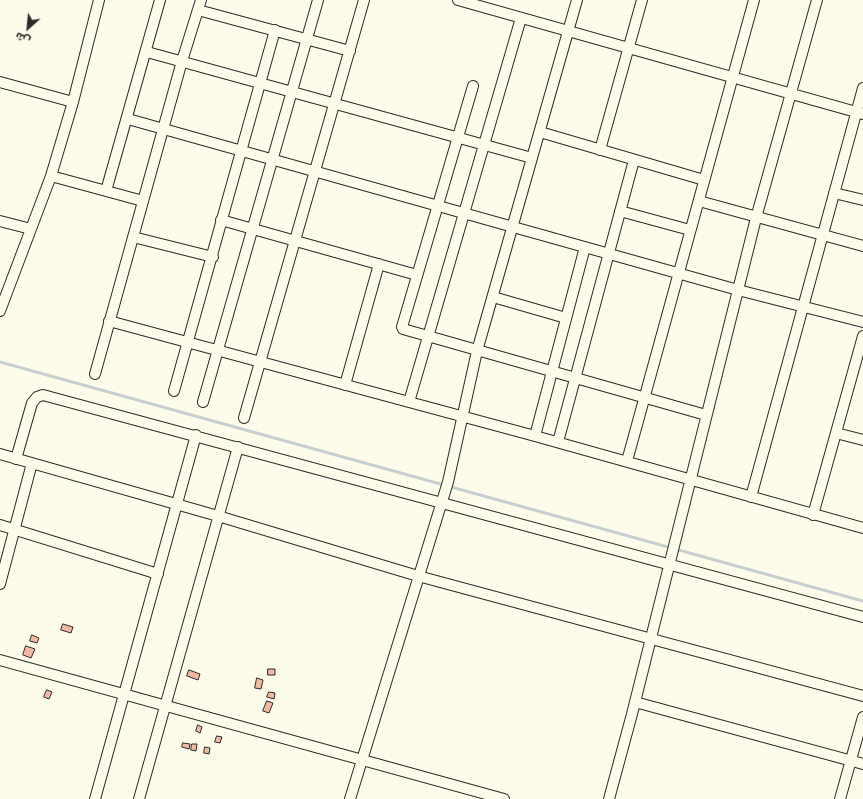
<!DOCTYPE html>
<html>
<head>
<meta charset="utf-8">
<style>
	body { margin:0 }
	#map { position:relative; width:863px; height:799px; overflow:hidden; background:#fdfbea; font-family:Montserrat,"Noto Sans Arabic",sans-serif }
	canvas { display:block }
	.north { position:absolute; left:8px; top:8px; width:40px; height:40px; -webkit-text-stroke:3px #fdfbea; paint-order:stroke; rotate:207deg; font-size:11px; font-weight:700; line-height:16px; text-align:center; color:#2b2b2b }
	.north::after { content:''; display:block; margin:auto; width:14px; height:18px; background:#2b2b2b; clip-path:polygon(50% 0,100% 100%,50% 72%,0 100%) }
</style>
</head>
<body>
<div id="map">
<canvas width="863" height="799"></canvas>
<div class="north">ش</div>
</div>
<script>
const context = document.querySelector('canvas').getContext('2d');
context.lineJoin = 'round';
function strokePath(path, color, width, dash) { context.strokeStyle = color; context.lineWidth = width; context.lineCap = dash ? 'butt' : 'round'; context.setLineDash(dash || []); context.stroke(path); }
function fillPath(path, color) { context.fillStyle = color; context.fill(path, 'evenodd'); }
strokePath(new Path2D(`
	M0,362L863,601`), '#c7d0d0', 3);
const building = new Path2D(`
	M63,624L73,627L71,633L61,630Z
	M32,635L39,638L37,643L30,641Z
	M26,646L35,649L31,658L23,655Z
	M268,669H275V675H268Z
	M189,670L200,674L198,680L187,676Z
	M257,678L263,680L261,689L255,688Z
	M47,690L52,692L49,699L44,697Z
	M269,692L275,693L274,699L267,697Z
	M267,701L273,703L269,713L263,711Z
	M198,725L202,727L200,733L196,731Z
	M217,736L222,737L220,743L215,742Z
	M183,743L190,744L189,749L182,747Z
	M192,744H197L196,751L191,750Z
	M205,747L210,748L209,754L204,753Z`);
fillPath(building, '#f2b8a0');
strokePath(building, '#2b2b2b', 1);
const minor = new Path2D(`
	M458,0L863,114
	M198,10L350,51
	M147,52L532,158
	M0,82L73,102
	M473,86L402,327L403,329L706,415
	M128,119L738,290L863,322
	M540,132L704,180
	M600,150L642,0
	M51,176L143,201
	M106,191L160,0
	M834,193L863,200
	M699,201L863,246
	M620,211L690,230
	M221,220L417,275
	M0,221L31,229
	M133,237L213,257
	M493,297L566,318
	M0,311L51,176L73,102L99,0
	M109,321L535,436L863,528
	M95,374L182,61L201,0
	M345,385L379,264
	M174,391L275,30
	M203,402L318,0
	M409,402L521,18
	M244,418L364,0
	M836,433L863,440
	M535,436L585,247
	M558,442L634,160
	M0,454L218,516L418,576L863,696
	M16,459L32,403L37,397L43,395L863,617
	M627,461L754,0
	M751,497L863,88
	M813,515L863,336
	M0,525L158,574
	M0,584L32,463
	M0,660L504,799
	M635,702L863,764
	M95,799L196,435
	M139,799L238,447
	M350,799L448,482L477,351L577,0
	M609,799L632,714L756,218L817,0
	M840,799L863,717`);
strokePath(minor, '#2b2b2b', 12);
strokePath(minor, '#fdfbea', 10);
</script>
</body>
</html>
